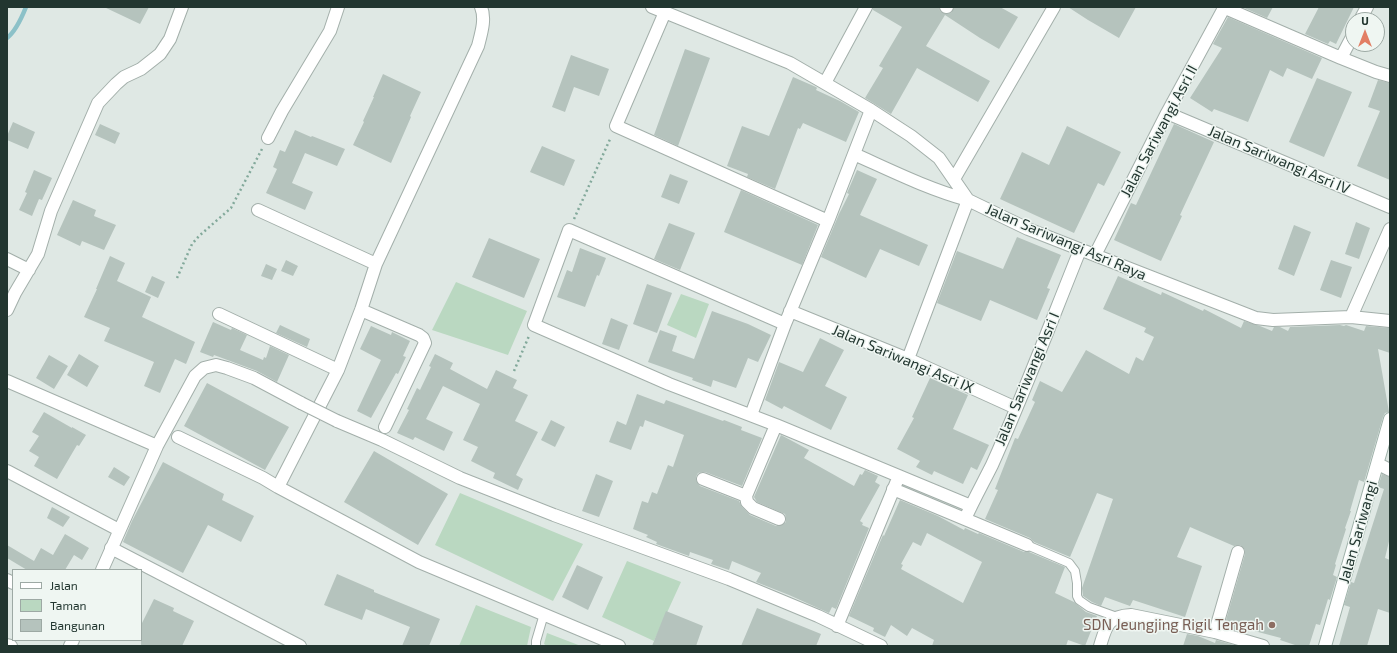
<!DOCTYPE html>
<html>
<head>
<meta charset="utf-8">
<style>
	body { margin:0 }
	#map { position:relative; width:1397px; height:653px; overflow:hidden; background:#dfe8e4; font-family:"Exo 2",sans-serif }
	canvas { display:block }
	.frame { position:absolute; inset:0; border:8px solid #223630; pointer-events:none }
	.legend { position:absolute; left:12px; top:569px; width:130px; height:72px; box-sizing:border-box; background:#eff6f2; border:1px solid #9da9a4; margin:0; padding:5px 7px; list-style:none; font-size:12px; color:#223630 }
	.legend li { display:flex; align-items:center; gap:8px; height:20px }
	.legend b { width:20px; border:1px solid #9da9a4 }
	.north { position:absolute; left:1345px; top:12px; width:40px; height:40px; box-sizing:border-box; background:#eff6f2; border:1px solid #9da9a4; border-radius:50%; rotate:0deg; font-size:11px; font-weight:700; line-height:16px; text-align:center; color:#223630 }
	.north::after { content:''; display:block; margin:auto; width:14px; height:18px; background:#e27e64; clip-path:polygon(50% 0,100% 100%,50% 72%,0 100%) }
</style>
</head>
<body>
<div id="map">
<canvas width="1397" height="653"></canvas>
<div class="frame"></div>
<ul class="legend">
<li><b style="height:5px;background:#fff"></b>Jalan</li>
<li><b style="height:11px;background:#bad8c1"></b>Taman</li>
<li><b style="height:11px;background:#b5c3bd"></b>Bangunan</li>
</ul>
<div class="north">U</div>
</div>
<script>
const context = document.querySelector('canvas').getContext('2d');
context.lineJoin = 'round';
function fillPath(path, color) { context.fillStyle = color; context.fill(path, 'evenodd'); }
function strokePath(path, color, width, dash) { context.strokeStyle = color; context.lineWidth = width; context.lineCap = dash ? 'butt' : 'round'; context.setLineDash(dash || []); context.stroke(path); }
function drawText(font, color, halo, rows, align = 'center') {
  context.font = font + ' "Exo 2",sans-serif'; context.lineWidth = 3; context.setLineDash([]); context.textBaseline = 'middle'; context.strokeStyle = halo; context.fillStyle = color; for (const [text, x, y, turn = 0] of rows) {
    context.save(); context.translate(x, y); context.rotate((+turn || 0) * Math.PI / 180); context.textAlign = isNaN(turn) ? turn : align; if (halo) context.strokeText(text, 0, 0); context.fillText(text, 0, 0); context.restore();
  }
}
fillPath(new Path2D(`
	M456,282L527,311L508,355L432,330Z
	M681,294L709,304L696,338L667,325Z
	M460,493L583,544L553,601L435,545Z
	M627,561L681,582L654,641L602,617Z
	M476,605L531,627L527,646H459Z
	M547,633L581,646H547L544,644Z`), '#bad8c1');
strokePath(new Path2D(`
	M7,38C16,31 22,17 26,7`), '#8cc1c8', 4.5);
fillPath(new Path2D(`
	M104,7H149L140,24Z
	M873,7H939L940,11L946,14L951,13L954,7H1000L1018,17L999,49L980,38L945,15L926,46L990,81L978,102L917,68L891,114L865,98L883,68L879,66L902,27L873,10Z
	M1068,7H1136L1119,38L1088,20Z
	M1242,7H1273L1267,18Z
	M1319,7H1354L1336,44L1330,41L1328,44L1305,34Z
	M1228,17L1322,58L1312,79L1287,68L1283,77L1270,70L1248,122L1214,109L1212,112L1190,98L1222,48L1213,44Z
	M685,49L710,58L678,146L654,135Z
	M571,55L609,69L599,96L574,87L565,112L552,107Z
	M383,74L421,92L410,116L411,117L391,163L353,145L364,122L363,121L374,97H373Z
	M793,77L816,87L817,88L816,90L840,101L859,112L846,142L803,123L800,129L798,128L775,189L747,177L748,174L727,166L742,126L769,136Z
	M1317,78L1352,92L1324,157L1289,142Z
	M1378,80L1390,83V180L1357,166L1380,111L1368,107Z
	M13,122L35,132L28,149L7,140V136Z
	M100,124L120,133L115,144L95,135Z
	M1174,124L1214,142L1180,215L1182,216L1161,261L1114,240L1131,203L1136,205Z
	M1067,126L1121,152L1104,186L1098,183L1074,233L1000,199L1022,152L1049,165Z
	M295,130L311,137L312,136L345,149L337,166L305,153L292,183L313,192L305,210L266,193L277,169L273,167L280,150L285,152Z
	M542,146L575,160L564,186L530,172Z
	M34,170L52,178L42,200L39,199L32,216L19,210L27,193L25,192Z
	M857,170L877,179L860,215L928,245L919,266L880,249L866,278L821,257L839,214L849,194L847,193Z
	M670,174L688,181L679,204L661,197Z
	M741,190L818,225L802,265L724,232Z
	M73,200L96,210L94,216L116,225L104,250L82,241L80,246L57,235Z
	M1356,222L1370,228L1359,259L1345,254Z
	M669,223L695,233L680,270L654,259Z
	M1294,225L1311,232L1294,276L1278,269Z
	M1017,237L1061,255L1047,288L1050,289L1037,320L990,300L981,321L937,303L957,251L1003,269Z
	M489,238L540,259L524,298L472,277Z
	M580,248L606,258L599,276L597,275L585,307L557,297L567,270L572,272Z
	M110,256L125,263L117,281L151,297L142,317L195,342L186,364L175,359L160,393L144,386L154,362L104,341L110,328L84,317L97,289H96Z
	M286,260L298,266L293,276L281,271Z
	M1331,260L1352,267L1341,298L1320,290Z
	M266,264L277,269L272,280L261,276Z
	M152,276L165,282L158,298L145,292Z
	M1118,276L1161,295L1162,292L1203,311L1204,309L1241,328L1244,321L1260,326L1272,331L1274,327H1280L1288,331L1290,327L1340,325L1344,326L1346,325L1364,331L1366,326L1390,328V353L1378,349L1389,412L1385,413L1383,417L1364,482L1359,480L1350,511H1351L1345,528L1346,529L1335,564L1336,565L1333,575L1337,577L1330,600L1328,599L1320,625L1316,624L1309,646H1298L1280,640L1281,638L1239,627L1238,631L1224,627L1245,554V550L1240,545L1234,546L1190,527L1177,557L1202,566L1185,617L1133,600L1130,606L1105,597L1101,606L1092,602L1083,596L1082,588L1113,499L1097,493L1070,557L1034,542L1030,538L985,519L998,490L995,489L1015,438L1018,439L1035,402L1032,400L1040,381L1062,392L1086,350L1129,374L1136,357L1143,361L1154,337L1144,332L1146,328L1103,309Z
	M647,284L672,293L657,333L633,324Z
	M712,311L748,324L771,335L758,362L748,358L736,388L713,380L711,387L692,380L693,378L648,362L660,330L677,336L672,351L694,359Z
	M611,318L628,325L619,350L602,344Z
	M213,322L231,330L232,328L247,335L240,350L263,360L264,357L266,358L270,346L289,355L277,382L257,371L214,355L213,357L200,352Z
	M280,325L310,339L307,347L276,333Z
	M371,326L391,335L392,332L410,341L403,356L406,357L398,374L396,373L371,418L357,411L381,360L360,349Z
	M820,338L844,350L825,386L847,397L831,430L784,406L782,409L765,400L779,362L803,372Z
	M79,354L99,366L87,387L67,375Z
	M435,354L453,363L450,369L487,389L496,370L517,380L513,388L528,395L515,421L538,432L516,475L523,479L518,490L493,478L495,473L471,461L478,447L463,440L480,404L443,386L426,419L453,432L444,451L415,437L413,440L397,433L409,410L407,409L417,388L420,390L431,367L429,366Z
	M49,355L68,366L54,389L36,378Z
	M930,378L968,395L953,429L989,445L977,470L971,467L963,484L934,471L932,475L916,467L920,461L897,449L914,418L912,417Z
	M207,383L289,427L265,470L184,426Z
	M637,394L664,404L666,400L723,421L724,420L742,427L741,430L762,438L742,486L705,472H702L698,473L696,477V480L700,486L739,501L742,507L750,515L776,526H780L786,522V518L785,514L757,502L754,497L781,435L809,450L804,458L854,486L860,474L862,475L865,470L878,476L875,482L880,485L860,521L863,523L862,525L869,528L836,609L832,607L829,613L789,595L756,582L761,573L732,561L729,570L711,564L713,560L690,552L689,556L656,544L657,542L646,537L648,535L633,529L642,501L648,503L652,492L657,494L668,465L673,467L684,435L645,420L643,427L640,426L631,450L609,442L617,421L626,425Z
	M44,412L72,428V427L86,435L79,446L77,445L57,479L34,466L39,457L29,451L39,436L32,432Z
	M551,420L565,427L555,447L541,440Z
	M374,451L448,494L418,545L344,502Z
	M163,462L224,494L222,500L254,516L241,542L208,525L183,573L123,542L132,521Z
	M114,467L130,477L124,486L108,477Z
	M596,474L613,481L599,517L582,511Z
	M1382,474L1390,477V537L1385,558L1390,560V613L1378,609L1367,646H1339L1350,607L1344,605L1351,582L1354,583L1384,489L1378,487Z
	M900,500L938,516L964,530L965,528L978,534L979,533L1024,552H1029L1065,567L1055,593L1074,602L1086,612L1097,616L1085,646L1068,640L1066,646H932L934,640L912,628L907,636L891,625L885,637L873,631L874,628L849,616L883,535L884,536ZM927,533L982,562L963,603L901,569L903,565L901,564L913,542L921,546Z
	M52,507L70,517L63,527L47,518Z
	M65,534L89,548L82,560L74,555L65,570H27L7,558V545L34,561L41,548L53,555Z
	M577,565L603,577L588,610L562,597Z
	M337,574L374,590V592L440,619L429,646H402L410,627L366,609L362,620L324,605Z
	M154,599L174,608L173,611L194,621L182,646H141V625Z
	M757,608L821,634L816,646H741Z
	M666,611L703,626L696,646H652Z
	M1187,634L1198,636L1215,643L1216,640L1234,645L1183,646Z`), '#b5c3bd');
const lane = new Path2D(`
	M1027,545L1069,563L1075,571L1077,583V596L1079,600L1089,607L1117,617
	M536,646V641L544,614`);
const street = new Path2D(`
	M652,7L790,63L871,110L911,136L939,158L968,200L1028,229L1256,318L1273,320L1351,317L1390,321
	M946,7H947
	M1223,7L1341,58L1376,72L1390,76
	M665,12L616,126L828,221
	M1360,20L1367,7
	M1341,58L1353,35
	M825,83L866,7
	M1167,113L1390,207
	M268,138L282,111L330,31L338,7
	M854,154C892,171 928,189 968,200L908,359
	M954,179L1054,7
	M258,210L376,264
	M1095,255L1167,113L1224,8
	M7,259L29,270
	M7,310L15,293L38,254L51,211L98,103L116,84L124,77L141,69L160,54L170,39L182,7
	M361,310L419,335L423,338L425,343L385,427
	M790,311L908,359L1016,408
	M219,314L338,370
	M1351,317L1390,229
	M785,324L569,230L534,325L669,384L776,425L971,506
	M7,381L157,446
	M751,415L785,324L828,221L871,110
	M337,421L382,440L460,478L554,515L729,579L818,616L881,646
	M178,437L263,478L278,487L419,562L619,646
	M1378,464L1390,470
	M7,471L119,530
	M703,479L746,496L747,502L753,508L779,519
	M278,487L338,370L361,310L376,264L478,46C481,34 486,19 481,7
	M893,489L1027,545
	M746,496L776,425
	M965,519C973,501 983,483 992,465C1024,394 1051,322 1080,250
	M111,548L300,646
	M102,570L157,446L195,376L204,368L216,365L227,368L254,378L301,403
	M7,580L13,583
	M837,626L899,476
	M1215,632L1238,552
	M7,645L11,646
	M70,646L73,640
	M1100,646C1106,627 1107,616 1131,615L1215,632L1263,646`);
const secondary = new Path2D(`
	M1325,646L1390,419`);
strokePath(lane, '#a3afaa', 10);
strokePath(street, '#a3afaa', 14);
strokePath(secondary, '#a0b3ab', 14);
strokePath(new Path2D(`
	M574,219L611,137
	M177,278L192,244L199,236L231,208L262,149
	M514,371L529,336`), '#83a99b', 2.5, [2, 3]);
strokePath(lane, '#fff', 8);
strokePath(street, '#fff', 12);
strokePath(secondary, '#fff', 12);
const streetBridge = new Path2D(`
	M301,403L337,421`);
strokePath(streetBridge, '#a3afaa', 14, []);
strokePath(streetBridge, '#fff', 12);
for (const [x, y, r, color] of [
	[1272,625,4,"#8d6e63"]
]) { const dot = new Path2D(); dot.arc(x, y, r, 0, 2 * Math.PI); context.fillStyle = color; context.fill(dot); strokePath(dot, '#eff6f2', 1.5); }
drawText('15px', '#223630', '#eff6f2', [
	["Jalan Sariwangi Asri II",1159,131,-62],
	["Jalan Sariwangi Asri IV",1279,160,23],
	["Jalan Sariwangi Asri Raya",1066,242,23],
	["Jalan Sariwangi Asri IX",903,359,23],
	["Jalan Sariwangi Asri I",1027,379,-67],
	["Jalan Sariwangi",1358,532,-74]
]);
drawText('15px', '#785e54', '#eff6f2', [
	["SDN Jeungjing Rigil Tengah",1264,625]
], 'right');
</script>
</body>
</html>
